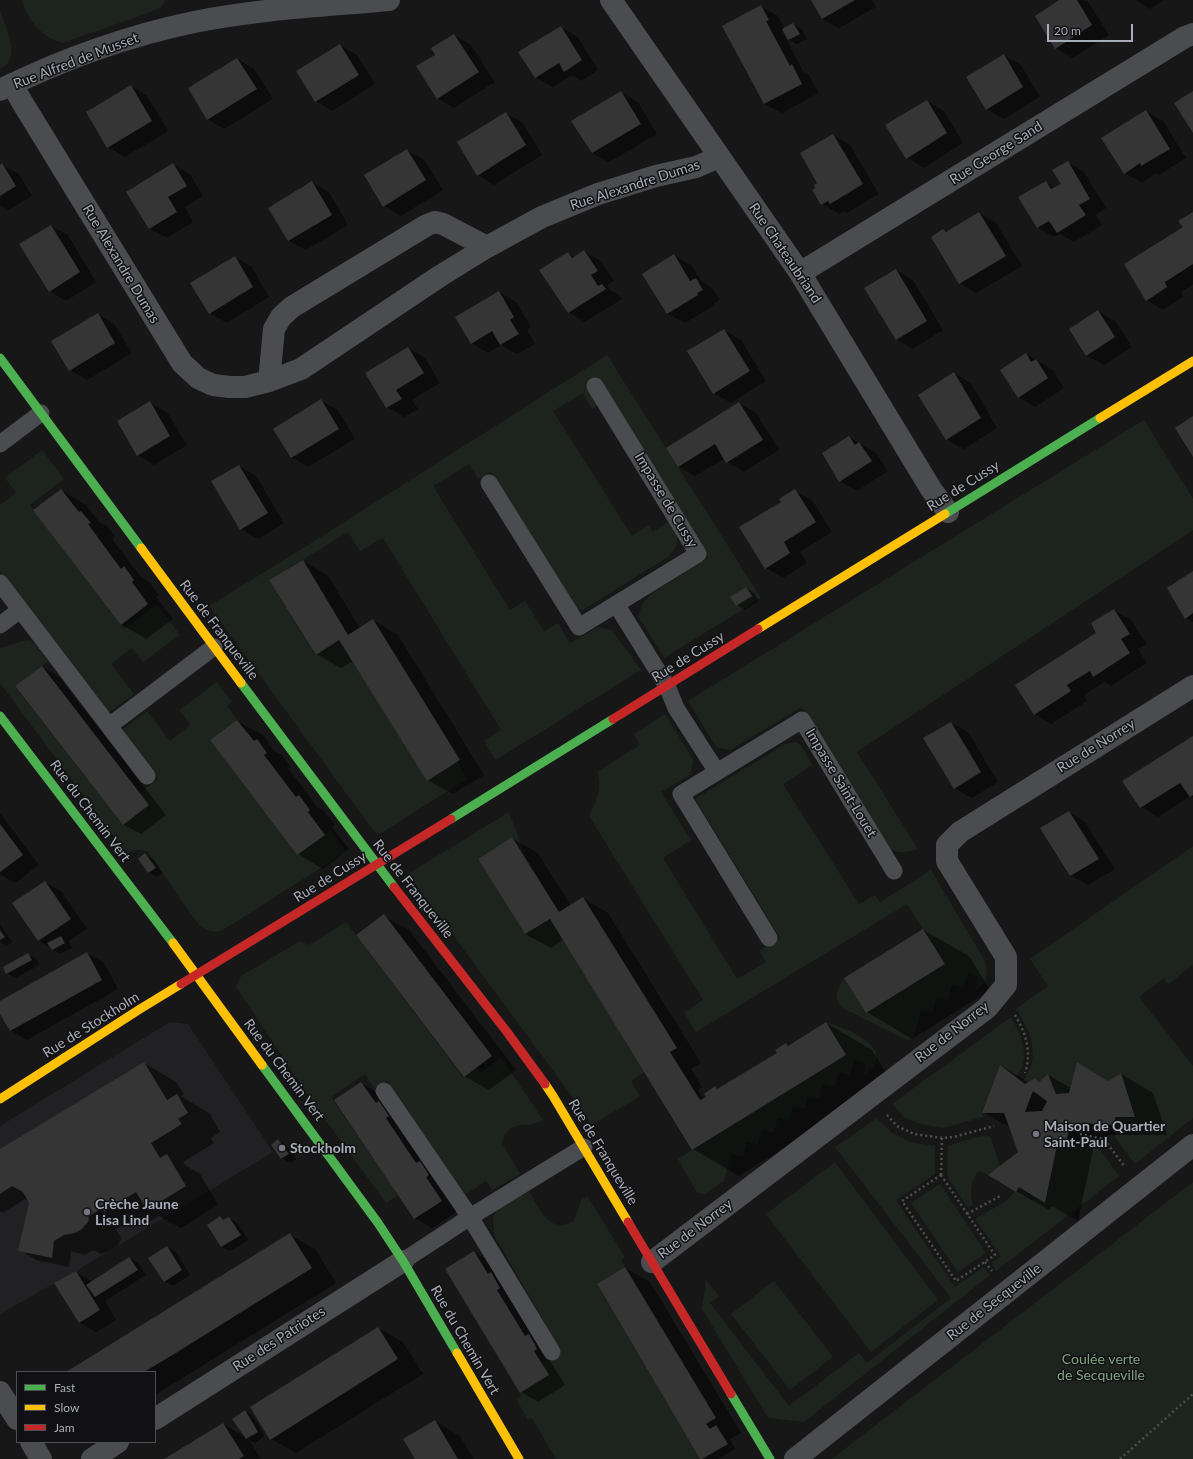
<!DOCTYPE html>
<html>
<head>
<meta charset="utf-8">
<style>
	body { margin:0 }
	#map { position:relative; width:1193px; height:1459px; overflow:hidden; background:#171717; font-family:Lato,sans-serif }
	canvas { display:block }
	.legend { position:absolute; left:16px; top:1371px; width:140px; height:72px; box-sizing:border-box; background:#111113; border:1px solid #4d4f55; margin:0; padding:5px 7px; list-style:none; font-size:12px; color:#a8adb8 }
	.legend li { display:flex; align-items:center; gap:8px; height:20px }
	.legend b { width:20px; border:1px solid #4d4f55 }
	.scale { position:absolute; left:1047px; top:24px; width:86px; height:18px; box-sizing:border-box; border:2px solid #a8adb8; border-top:0; padding-left:5px; font-size:12px; line-height:14px; white-space:nowrap; color:#a8adb8; -webkit-text-stroke:3px #111113; paint-order:stroke }
</style>
</head>
<body>
<div id="map">
<canvas width="1193" height="1459"></canvas>
<ul class="legend">
<li><b style="height:5px;background:#4caf50"></b>Fast</li>
<li><b style="height:5px;background:#ffc107"></b>Slow</li>
<li><b style="height:5px;background:#c62828"></b>Jam</li>
</ul>
<div class="scale">20 m</div>
</div>
<script>
const context = document.querySelector('canvas').getContext('2d');
context.lineJoin = 'round';
function fillPath(path, color) { context.fillStyle = color; context.fill(path, 'evenodd'); }
function strokePath(path, color, width, dash) { context.strokeStyle = color; context.lineWidth = width; context.lineCap = dash ? 'butt' : 'round'; context.setLineDash(dash || []); context.stroke(path); }
function drawText(font, color, halo, rows, align = 'center') {
  context.font = font + ' Lato,sans-serif'; context.lineWidth = 3; context.setLineDash([]); context.textBaseline = 'middle'; context.strokeStyle = halo; context.fillStyle = color; for (const [text, x, y, turn = 0] of rows) {
    context.save(); context.translate(x, y); context.rotate((+turn || 0) * Math.PI / 180); context.textAlign = isNaN(turn) ? turn : align; if (halo) context.strokeText(text, 0, 0); context.fillText(text, 0, 0); context.restore();
  }
}
fillPath(new Path2D(`
	M170,1022L188,1024L273,1152L76,1271L0,1314V1126Z`), '#212123');
fillPath(new Path2D(`
	M22,0H166L160,8L143,15L62,43C42,37 27,20 22,0Z
	M0,11C5,23 17,51 8,63C6,65 3,67 0,68Z
	M607,355L761,598L664,658L638,616L643,603L651,594L708,558L609,399L592,409L583,393L553,411L632,536L648,525L653,532L669,521C679,535 681,543 668,557L583,610L573,608L490,472L478,479L469,464L433,486L510,610L525,601L544,631L558,623L570,643L598,627L612,630L641,670L499,758L496,759L494,758L484,741L501,730L383,538L360,551L348,532L269,580L315,655L339,640L427,780L457,761L467,779L381,833L376,834L209,606L305,547Z
	M1144,420L1193,499V530L857,752L918,849C910,852 898,854 891,849C888,848 886,844 884,842L802,707L730,750L716,747L688,701Z
	M42,450L64,479L30,505L124,629L157,604L180,635L143,662L132,648L111,664L134,694L108,713L0,572V505L16,493L5,478Z
	M27,640L32,641L48,661L15,687L123,825L149,805L140,793L158,779L121,731L147,711L170,741L190,725L179,710L217,682L232,702L227,706L237,720L210,740L297,855L331,830L346,852L223,930C213,933 207,931 199,925L147,851C139,849 134,849 127,854L0,683V648Z
	M665,714L693,759L691,774L661,792L691,840L663,858L737,979L766,962L759,951L780,938L695,799L785,744L796,742L801,745L812,765L783,784L859,904L875,895L880,902L931,870L985,961C988,976 987,982 975,991L978,976L968,973L964,988L952,985L948,1000L937,997L933,1012L921,1010L914,1038L909,1041L843,1008C831,997 838,990 844,978L866,1013L945,964L907,904L696,1032L684,1012L703,1000L589,816C596,802 603,787 597,772L640,745L634,734Z
	M509,812L524,852L522,853L512,837L478,859L525,934L550,919L644,1072L631,1081L640,1096L592,1125L577,1103L408,874Z
	M1193,846V965L1168,984L1164,978L1139,997L1193,1066V1118L1135,1164L1115,1138V1117L1135,1116L1121,1073L1108,1081L1077,1062L1069,1093L1056,1094L1048,1074L1039,1082L1035,1078L1025,1084L1022,1082C1042,1057 1031,1033 1016,1009L1048,986L1030,959Z
	M346,922L463,1077L476,1067L481,1073L501,1057L543,1120L531,1125H520L511,1128L505,1134L502,1143L520,1174L493,1190L486,1181L465,1195L387,1081L375,1089L365,1074L331,1097L398,1195L386,1203L309,1097L236,987L241,976L300,941L309,945Z
	M1011,1017C1021,1034 1032,1059 1016,1077L1000,1065L982,1113L983,1117L951,1126L942,1128L917,1123L904,1117L892,1104Z
	M826,1022C841,1027 882,1041 876,1062C874,1067 867,1072 863,1076L866,1063L854,1060L850,1075L839,1072L835,1087L823,1084L820,1098L808,1096L805,1109L793,1106L789,1121L778,1118L774,1133L762,1130L758,1145L747,1142L743,1157L731,1154L724,1181L704,1194L697,1193L678,1159L846,1055Z
	M877,1118L892,1133L911,1142L935,1146V1174L896,1200L955,1287L984,1267L990,1275L804,1422L768,1418L702,1309L706,1280L719,1296L710,1303L789,1406L859,1353L867,1363L951,1298L835,1147Z
	M985,1136L990,1137L992,1141L1000,1166L988,1175L979,1171C970,1181 970,1193 973,1205L968,1208L947,1176L948,1146L973,1138Z
	M1058,1141L1100,1149L1119,1176L996,1271L991,1263L1001,1256L975,1219L1006,1201L1019,1187L1045,1203Z
	M835,1162L938,1300L871,1352L766,1214Z
	M1193,1182V1459H831L838,1454Z
	M940,1184L986,1253L958,1272L911,1203Z
	M529,1191C540,1209 547,1233 573,1222L577,1213L581,1200L587,1196L625,1257L621,1260L625,1267L597,1285L700,1459H556L532,1418L528,1420L516,1399L521,1396L520,1393L549,1375L542,1364L562,1353L494,1235L493,1218L497,1209Z
	M774,1281L833,1357L790,1390L731,1314Z`), '#1d241e');
fillPath(new Path2D(`
	M812,0H872L876,7L839,28L822,19Z
	M1061,0H1084L1089,3L1109,35L1073,58L1056,48Z
	M1135,0H1164L1150,9Z
	M761,6L778,16L785,29L793,24L802,29L807,39L797,44L789,40L784,30L782,31L804,73L809,75L819,93L782,113L765,104Z
	M561,27L578,37L598,70L581,81L572,75L553,87L536,78L520,52Z
	M454,35L471,45L495,82L454,108L437,98V55Z
	M340,45L357,55L375,84L332,111L316,101Z
	M1004,55L1021,65L1040,97L1004,119L987,109L967,77Z
	M237,59L254,69L273,99L224,129L207,119Z
	M131,86L147,96L168,131L125,157L108,147Z
	M621,93L638,102L657,134L609,162L592,153Z
	M927,101L944,111L963,143L924,168L907,158L887,125Z
	M1146,111L1163,121L1186,158L1159,175L1156,173L1142,183L1125,173Z
	M506,113L523,123L542,155L494,185L477,175Z
	M833,135L850,145L879,194L847,213L844,211L839,214L822,204L819,183Z
	M407,150L424,160L443,190L401,216L384,206Z
	M1068,162L1084,172L1106,208L1095,215L1102,225L1074,242L1060,234L1054,237L1037,227L1046,182L1055,188L1062,184Z
	M2,165L19,174L32,196L9,210L0,205V166Z
	M173,165L190,174L203,196L185,207L193,222L167,238L150,229L127,193Z
	M312,182L329,192L348,225L306,250L289,241L269,208Z
	M979,213L996,223L1022,266L976,293L960,283L943,230L947,232Z
	M1193,213V284L1181,292L1183,297L1163,310L1146,300L1182,229Z
	M51,226L68,235L96,282L66,301L49,291Z
	M584,252L601,261L614,281L607,285L610,290L619,295L622,299L585,322L568,312V254L575,257Z
	M674,255L691,265L701,281L713,289L720,300L714,303L715,305L685,323L668,314L643,274Z
	M235,257L252,267L269,297L227,323L210,313Z
	M896,270L913,280L943,330L913,349L896,339Z
	M499,292L516,302L531,327L527,330L535,344L517,354L501,345L488,353L471,343Z
	M1098,311L1115,321L1132,347L1104,365L1087,356L1071,329Z
	M98,314L114,324L132,353L87,380L70,370Z
	M724,330L741,340L766,381L731,403L714,393Z
	M408,348L425,358L440,383L412,400L418,409L404,417L387,407L366,373Z
	M1026,354L1053,370L1064,388L1035,407L1019,397Z
	M954,373L971,383L997,428L964,449L947,440L920,395Z
	M321,401L338,410L355,439L308,467L291,457Z
	M150,403L167,412L187,445L154,465L137,455Z
	M739,403L756,413L779,450L744,472L727,462L725,458L695,476L679,467Z
	M849,437L876,453L888,471L857,491L840,481Z
	M239,466L256,476L284,523L258,539L241,529Z
	M61,490L86,505L99,522L107,526L115,537L112,539L141,577L149,582L159,595L156,597L173,619L146,639L121,624Z
	M795,491L812,500L832,532L800,552L807,563L783,578L766,568L782,502Z
	M303,561L328,576L360,628L373,620L398,635L484,775L453,794L427,780L354,661L341,668L316,654Z
	M1193,573V622L1186,618Z
	M746,588L754,593L759,601L745,610L737,605Z
	M1114,610L1131,620L1147,644L1138,649L1147,663L1111,686L1104,682L1084,695L1087,701L1051,724L1035,714Z
	M42,667L59,677L166,815L141,834L124,825L17,687Z
	M237,721L263,735L274,751L282,755L291,768L289,769L317,807L324,811L335,825L332,827L349,849L323,869L298,854Z
	M951,723L968,732L998,782L972,798L955,789L924,739Z
	M1193,737V798L1191,796L1158,817L1141,807Z
	M1069,812L1085,822L1115,869L1088,885L1071,876L1042,828Z
	M0,813L39,865L15,883L0,874Z
	M512,838L538,853L571,906L583,898L608,913L701,1063L691,1069L702,1087L698,1090L704,1099L715,1088L719,1090L778,1053L786,1044L789,1046L826,1023L872,1050L892,1082L739,1176L693,1149L563,940L551,948L525,934L479,859Z
	M145,854L153,859L163,873L157,877L149,872Z
	M45,882L62,892L87,929L69,941L72,948L60,954L38,940Z
	M384,916L409,930L516,1070L489,1090L464,1076Z
	M0,924L12,942L7,946L0,942Z
	M923,930L969,956L990,990L912,1039L867,1012Z
	M87,953L104,963L118,989L27,1040L10,1030L0,1011V1002Z
	M28,954L36,959L40,965L15,978L7,974L4,968Z
	M144,1063L176,1082L184,1094L181,1096L210,1114L220,1132L211,1138L214,1143L183,1162L185,1165L200,1174L218,1205L181,1228L159,1216L145,1224L126,1213L131,1221L116,1229L121,1238L119,1244L115,1247L109,1251L101,1254L93,1250L85,1255L71,1251L69,1267L36,1260L20,1250L30,1203L25,1199L3,1213L0,1211V1150Z
	M1001,1066L1030,1083L1035,1079L1040,1082L1048,1075L1071,1088L1109,1082L1121,1074L1153,1093L1167,1135H1108L1094,1145L1078,1221L1052,1206L1049,1210L1016,1191L1019,1152L1011,1128L983,1112Z
	M361,1083L378,1093L458,1211L432,1228L415,1218Z
	M278,1140L286,1145L296,1159L290,1163L282,1158Z
	M220,1217L225,1220L229,1218L237,1223L249,1240L230,1251L221,1247Z
	M290,1235L315,1249L336,1283L155,1395V1372H68Z
	M167,1247L176,1252L190,1275L173,1286L164,1281Z
	M474,1252L491,1262L554,1359L550,1361L565,1385L538,1402L521,1392Z
	M129,1258L138,1263L146,1275L105,1301L116,1320L96,1332L80,1323L55,1284L76,1272L93,1282Z
	M625,1268L650,1282L741,1433L730,1439L735,1449L718,1459H701Z
	M378,1328L403,1342L423,1374L296,1453L271,1439Z
	M245,1411L253,1416L265,1436L255,1443L249,1440L261,1459H166L223,1424L246,1437Z
	M435,1421L460,1436L474,1459H416Z`), '#0007');
fillPath(new Path2D(`
	M811,0H855L822,19Z
	M1059,0H1077L1092,25L1055,49L1035,16Z
	M761,5L769,20L766,21L790,66L792,64L802,84L764,104L722,26Z
	M793,23L800,34L788,40L782,29Z
	M561,26L582,60L564,72L559,63L535,78L518,52Z
	M454,34L479,72L437,99L416,66L435,55L431,48Z
	M340,44L359,75L315,102L296,71Z
	M1004,54L1023,87L986,110L966,77Z
	M237,58L257,89L207,120L188,88Z
	M131,85L152,121L107,148L86,112Z
	M621,91L641,124L592,153L571,121Z
	M1193,91V133L1174,103Z
	M927,100L947,133L906,159L885,125Z
	M1146,110L1170,149L1141,166L1140,163L1124,174L1101,138Z
	M506,112L526,145L477,176L457,142Z
	M833,134L863,184L830,204L828,201L821,205L812,190L815,188L814,185L817,183L800,153Z
	M407,149L426,180L383,207L364,175Z
	M1068,161L1090,199L1079,205L1086,215L1057,233L1049,221L1037,228L1018,197L1046,181L1051,189L1061,184L1052,170Z
	M2,163L16,186L0,196V165Z
	M173,163L187,186L168,197L177,212L149,229L126,192Z
	M312,181L332,215L288,241L268,208Z
	M979,212L1006,256L959,284L931,237L943,229L946,232Z
	M1193,212V264L1165,282L1167,287L1146,301L1124,264L1183,227L1178,221Z
	M51,225L80,272L49,292L19,244Z
	M584,250L598,271L591,275L598,286L602,284L606,289L568,313L539,270L568,252L572,258Z
	M674,254L690,281L696,278L703,290L697,293L698,295L667,314L642,274Z
	M235,256L253,287L209,314L190,283Z
	M896,269L927,321L896,340L864,288Z
	M499,291L514,317L510,320L519,334L500,345L492,331L471,344L455,317Z
	M1098,310L1115,337L1086,356L1069,329Z
	M98,313L115,343L69,371L51,341Z
	M724,329L750,371L713,394L687,351Z
	M408,347L424,373L396,390L402,399L386,408L365,373Z
	M1026,353L1031,362L1036,359L1048,378L1018,398L1000,370Z
	M954,372L981,418L946,440L918,395Z
	M321,399L339,429L291,458L273,429Z
	M150,401L170,436L137,456L117,421Z
	M739,402L763,440L726,463L715,444L678,467L666,448Z
	M1193,416V457L1175,428Z
	M849,436L855,445L859,442L872,461L839,482L822,453Z
	M239,465L268,513L240,530L211,481Z
	M61,489L79,512L81,511L91,523L88,524L121,569L124,566L134,580L132,582L148,604L121,625L33,510Z
	M795,489L816,522L784,542L790,553L765,569L739,527L781,502L779,499Z
	M303,560L348,635L373,619L460,760L427,781L339,640L316,655L269,580Z
	M1193,571V613L1185,619L1167,588Z
	M746,587L752,596L736,606L730,597Z
	M1114,609L1130,634L1121,639L1130,653L1093,677L1090,671L1067,685L1071,691L1034,715L1015,685L1096,633L1091,623Z
	M42,666L149,805L123,825L15,686Z
	M237,720L254,741L257,739L267,753L264,755L296,797L299,795L310,810L308,812L325,835L297,855L210,740Z
	M951,722L981,772L954,789L923,738Z
	M1193,736V795L1190,797L1180,783L1140,808L1122,781Z
	M1069,811L1099,859L1070,876L1040,828Z
	M0,824L23,855L0,872Z
	M512,837L559,912L583,897L677,1048L670,1052L700,1100L706,1097L704,1094L715,1086L717,1089L777,1053L775,1050L786,1043L788,1046L826,1022L846,1055L692,1150L550,919L525,934L478,859Z
	M145,853L156,868L148,873L138,859Z
	M45,881L71,919L38,941L12,903Z
	M384,914L492,1056L464,1077L356,935Z
	M923,929L945,964L866,1013L844,978Z
	M0,930L5,937L0,940Z
	M61,936L65,943L52,950L47,943Z
	M87,952L102,980L10,1031L0,1014V1001Z
	M28,953L32,960L6,974L3,967Z
	M144,1062L167,1100L177,1094L188,1113L178,1119L182,1124L151,1143L160,1158L167,1154L186,1186L147,1210L136,1192L104,1212L102,1208L88,1217L89,1219L88,1222L82,1229L75,1233L64,1235L54,1241L52,1258L18,1251L29,1203L23,1192L12,1186L0,1194V1149Z
	M1077,1062L1108,1081L1121,1073L1135,1117H1115V1125L1077,1123L1069,1130L1066,1143L1058,1141L1045,1203L1019,1187L1016,1192L988,1175L1018,1152L1004,1113H982L1000,1065L1025,1084L1035,1078L1039,1082L1048,1074L1056,1094L1069,1093ZM1033,1091L1047,1101L1042,1111L1025,1112Z
	M361,1082L376,1103L379,1101L389,1116L386,1118L416,1163L420,1161L429,1175L426,1177L442,1201L414,1219L334,1100Z
	M278,1139L289,1154L281,1159L271,1145Z
	M220,1216L223,1220L229,1217L241,1235L221,1247L207,1225Z
	M290,1233L312,1268L171,1356L144,1372H66Z
	M167,1246L182,1270L164,1282L148,1258Z
	M474,1251L488,1274L491,1272L500,1288L497,1290L525,1336L529,1334L534,1343L537,1349L534,1351L549,1375L520,1393L445,1269Z
	M129,1257L138,1270L95,1297L86,1285Z
	M625,1267L716,1418L706,1424L710,1429L716,1425L728,1444L702,1459H700L597,1284Z
	M76,1271L100,1310L79,1323L54,1283Z
	M378,1327L398,1359L270,1440L250,1407Z
	M245,1410L258,1432L246,1439L232,1419Z
	M435,1420L458,1459H415L403,1439Z
	M223,1423L244,1456L239,1459H164Z`), '#353536');
strokePath(new Path2D(`
	M1015,1015C1026,1033 1032,1052 1025,1073
	M887,1115L897,1126L914,1134L942,1138L954,1137L994,1126
	M1080,1134L1104,1139L1125,1167
	M941,1175L995,1255L956,1281L902,1201Z
	M941,1175L942,1138
	M967,1214L1002,1195
	M985,1262L992,1271
	M1120,1459L1193,1394`), '#4d4e52', 2.5, [2, 3]);
strokePath(new Path2D(`
	M0,444L41,413
	M489,483L579,627L698,554L595,386
	M0,583L147,776
	M616,604L667,686L676,708L717,772
	M0,625L20,610
	M109,726L214,647
	M769,938L681,794L802,720L894,871
	M384,1091L470,1217L552,1352
	M403,1261L470,1217L584,1147`), '#4b4c50', 17);
strokePath(new Path2D(`
	M611,0L800,273L931,489L948,512
	M12,84L22,102L182,363L198,378L213,385L230,387H245L269,381L301,369L440,276L487,247L542,217L598,194L656,176L696,167L719,157
	M0,90C61,60 127,36 194,22C258,9 324,6 389,0
	M800,273L1185,37L1193,34
	M269,381L274,329L281,317L292,307L427,225L435,222L443,224L487,247
	M652,1262L987,1008L1006,985V957L947,861V845L960,832L1193,686
	M0,1392L17,1419
	M155,1419L403,1261
	M31,1442L41,1459
	M92,1459L118,1442
	M795,1459L1193,1145`), '#4b4c50', 22);
strokePath(new Path2D(`
	M0,358L141,548
	M945,514L1100,418
	M241,683L394,887
	M0,716L173,943
	M451,819L613,719
	M262,1065L378,1223L403,1261L457,1353
	M731,1394L770,1459`), '#4caf50', 9);
strokePath(new Path2D(`
	M1100,418L1193,361
	M141,548L241,683
	M758,629L945,514
	M173,943L262,1065
	M545,1084L553,1096L628,1222
	M0,1099L140,1009L181,984
	M457,1353L519,1459`), '#ffc107', 9);
strokePath(new Path2D(`
	M613,719L758,629
	M394,887L507,1032L545,1084
	M181,984L451,819
	M628,1222L731,1394`), '#c62828', 9);
for (const [x, y, r, color] of [
	[1036,1134,4,"#757880"],
	[282,1148,4,"#757880"],
	[87,1212,4,"#757880"]
]) { const dot = new Path2D(); dot.arc(x, y, r, 0, 2 * Math.PI); context.fillStyle = color; context.fill(dot); strokePath(dot, '#111113', 1.5); }
drawText('14px', '#a8adb8', '#111113', [
	["Rue Alfred de Musset",76,61,-21],
	["Rue George Sand",996,153,-32],
	["Rue Alexandre Dumas",635,185,-18],
	["Rue Chateaubriand",785,253,56],
	["Rue Alexandre Dumas",121,264,59],
	["Rue de Cussy",963,486,-32],
	["Impasse de Cussy",666,500,59],
	["Rue de Franqueville",219,630,53],
	["Rue de Cussy",688,657,-32],
	["Rue de Norrey",1096,746,-32],
	["Impasse Saint-Louet",841,783,59],
	["Rue du Chemin Vert",90,811,53],
	["Rue de Cussy",330,877,-32],
	["Rue de Franqueville",413,889,52],
	["Rue de Stockholm",91,1025,-32],
	["Rue de Norrey",952,1032,-38],
	["Rue du Chemin Vert",284,1070,53],
	["Rue de Franqueville",603,1152,59],
	["Rue de Norrey",695,1229,-37],
	["Rue de Secqueville",994,1302,-38],
	["Rue des Patriotes",279,1339,-33],
	["Rue du Chemin Vert",465,1340,60]
]);
drawText('bold 14px', '#a8adb8', '#111113', [
	["Maison de Quartier",1044,1126],
	["Saint-Paul",1044,1142],
	["Stockholm",290,1148],
	["Crèche Jaune",95,1204],
	["Lisa Lind",95,1220]
], 'left');
drawText('14px', '#7fa381', '#111113', [
	["Coulée verte",1101,1359],
	["de Secqueville",1101,1375]
]);
</script>
</body>
</html>
